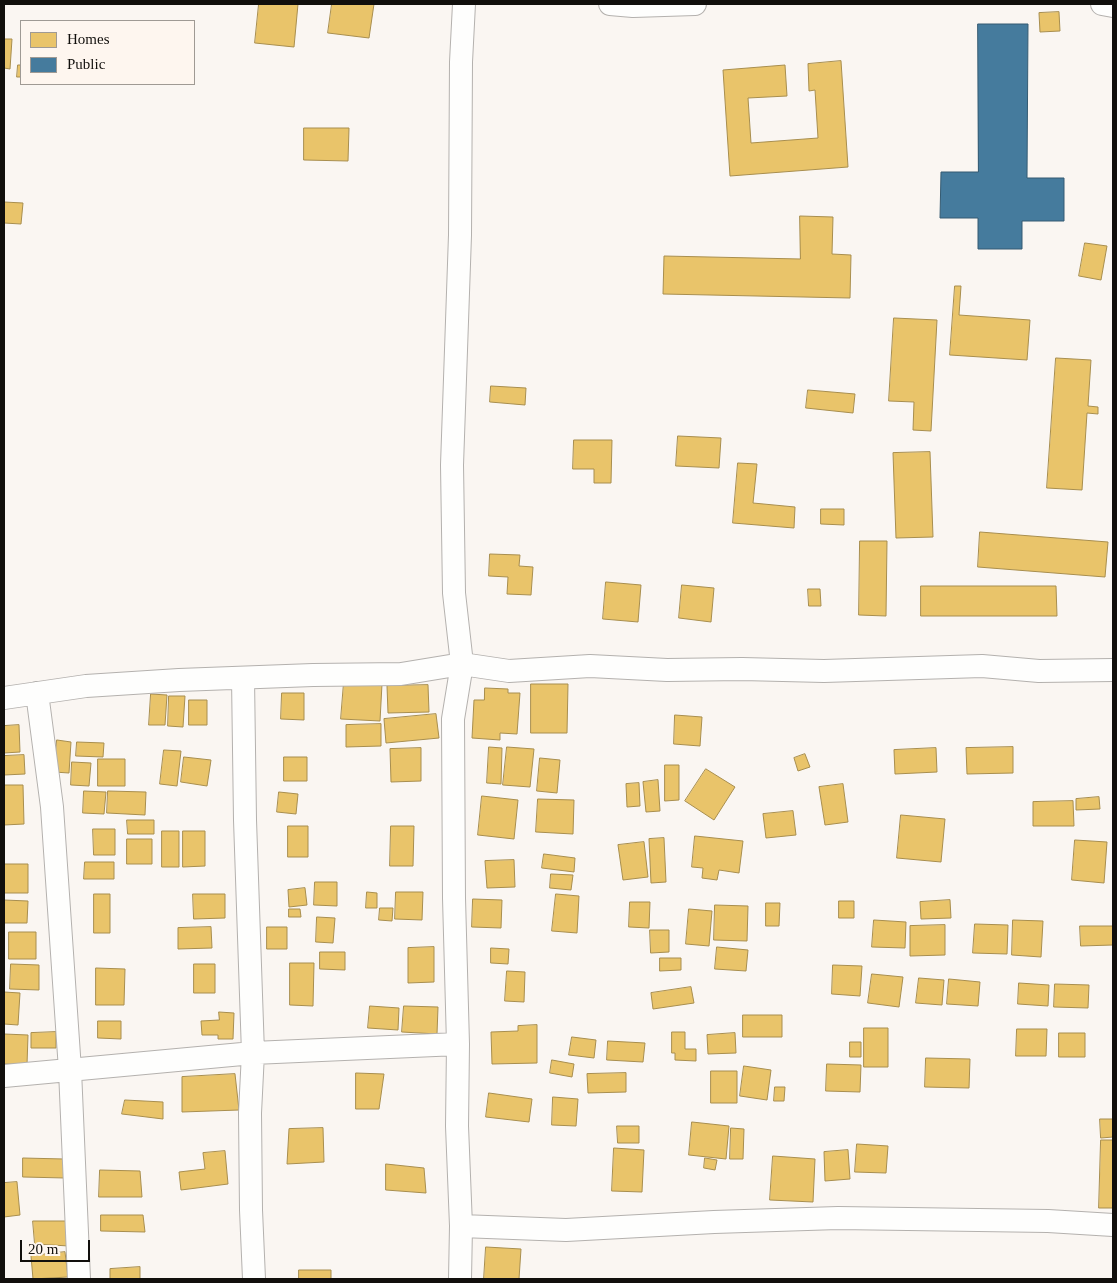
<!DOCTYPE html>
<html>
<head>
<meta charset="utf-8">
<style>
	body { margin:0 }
	#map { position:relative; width:1117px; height:1283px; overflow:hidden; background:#faf6f2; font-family:"Times New Roman",serif }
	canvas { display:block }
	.frame { position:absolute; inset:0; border:5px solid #110f0c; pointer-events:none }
	.legend { position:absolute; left:20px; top:20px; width:175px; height:65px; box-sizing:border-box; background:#fef6ef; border:1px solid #9f9a94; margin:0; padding:6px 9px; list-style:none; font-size:15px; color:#110f0c }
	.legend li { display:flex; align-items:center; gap:10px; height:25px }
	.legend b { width:25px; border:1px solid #9f9a94 }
	.scale { position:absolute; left:20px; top:1240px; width:70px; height:22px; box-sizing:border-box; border:2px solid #110f0c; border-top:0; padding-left:6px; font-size:15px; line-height:18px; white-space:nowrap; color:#110f0c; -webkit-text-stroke:4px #fef6ef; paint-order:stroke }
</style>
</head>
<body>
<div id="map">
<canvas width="1117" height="1283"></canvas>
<div class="frame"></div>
<ul class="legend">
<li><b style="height:14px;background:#e9c46a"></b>Homes</li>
<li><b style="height:14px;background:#457b9d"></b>Public</li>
</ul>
<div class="scale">20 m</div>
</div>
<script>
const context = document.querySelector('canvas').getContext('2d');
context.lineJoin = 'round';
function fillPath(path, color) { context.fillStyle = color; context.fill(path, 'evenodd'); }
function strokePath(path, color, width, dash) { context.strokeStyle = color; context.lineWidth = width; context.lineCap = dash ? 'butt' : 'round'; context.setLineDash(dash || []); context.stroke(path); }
const homes = new Path2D(`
	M259,4H298L294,47L255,43Z
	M332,4H374L369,38L328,33Z
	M1059,12L1060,31L1040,32L1039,13Z
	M4,39H12L10,69L4,68Z
	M841,61L848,167L730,176L723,70L785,65L787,96L748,98L751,143L818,138L815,90L809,91L808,64Z
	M18,65H21V77H17Z
	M304,128H349L348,161L304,160Z
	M4,202L23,203L21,224L4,223Z
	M800,216L833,217L832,254L851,255L850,298L663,294L664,256L800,259Z
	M1085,243L1107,246L1101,280L1079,276Z
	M955,286H961L959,315L1030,320L1027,360L950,355Z
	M894,318L937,320L931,431L913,430L914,402L889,401Z
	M1056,358L1091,360L1088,406L1098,407V414L1087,413L1082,490L1047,488Z
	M491,386L526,388L525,405L490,402Z
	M808,390L855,394L853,413L806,408Z
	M678,436L721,438L719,468L676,466Z
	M574,440H612L611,483H594V469H573Z
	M930,452L933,537L896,538L893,453Z
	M738,463L757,464L753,503L795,507L794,528L733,523Z
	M821,509H844V525L821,524Z
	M980,532L1108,542L1105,577L978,567Z
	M860,541H887L886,616L859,615Z
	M490,554L520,555L519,566L533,567L531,595L507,594L508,577L489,576Z
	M606,582L641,585L638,622L603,619Z
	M682,585L714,588L711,622L679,618Z
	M921,586H1056L1057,616H921Z
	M808,589H820L821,606H809Z
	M344,682L382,684L380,721L341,719Z
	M531,684H568L567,733H531Z
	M428,685L429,712L388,713L387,686Z
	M485,688L508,689V693H520L517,734L500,733V740L472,738L474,700H484Z
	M282,693H304V720L281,719Z
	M151,694L167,695L165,725H149Z
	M169,696H185L183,727L168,726Z
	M189,700H207V725H189Z
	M436,714L439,738L386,743L384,719Z
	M675,715L702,717L700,746L674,744Z
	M381,724V746L346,747V725Z
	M19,725L20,752L4,753V726Z
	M57,740L71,742L69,773L54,772Z
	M77,742L104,743L103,757L76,756Z
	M489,747L502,748L501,784L487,783Z
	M507,747L534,749L530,787L503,785Z
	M1013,747V773L967,774L966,748Z
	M421,748V781L391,782L390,749Z
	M936,748L937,772L895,774L894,750Z
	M164,750L181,751L177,786L160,784Z
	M805,754L810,767L798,771L794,758Z
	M24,755L25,774L4,775V756Z
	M184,757L211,760L207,786L181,782Z
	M284,757H307V781H284Z
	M540,758L560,760L557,793L537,791Z
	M98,759H125V786H98Z
	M72,762L91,763L89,786L71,785Z
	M665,765H679V800L665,801Z
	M706,769L735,787L714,820L685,801Z
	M658,780L660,811L646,812L643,782Z
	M639,783L640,806L627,807L626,784Z
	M843,784L848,822L825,825L819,787Z
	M4,785H23L24,824L4,825Z
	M84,791L106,792L104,814L83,813Z
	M108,791L146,792L145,815L107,813Z
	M279,792L298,794L296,814L277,812Z
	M482,796L518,800L514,839L478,835Z
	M1099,797L1100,809L1076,810V799Z
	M538,799L574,800L573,834L536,832Z
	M1073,801L1074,826H1033V802Z
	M793,811L796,835L766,838L763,814Z
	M901,815L945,819L941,862L897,858Z
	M127,820H154V834H128Z
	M288,826H308V857H288Z
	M391,826H414L413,866H390Z
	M93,829H115V855H94Z
	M162,831H179V867H162Z
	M183,831H205V866L183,867Z
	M695,836L743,841L739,873L719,870L717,880L702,878L703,868L692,867Z
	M664,838L666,882L651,883L649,839Z
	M127,839H152V864H127Z
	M1075,840L1107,842L1104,883L1072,880Z
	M644,842L648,877L623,880L618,845Z
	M544,854L575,858L574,872L542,868Z
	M514,860L515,887L487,888L485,861Z
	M85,862H114V879H84Z
	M4,864H28V893H4Z
	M551,874L573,875L571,890L550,888Z
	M315,882H337V906L314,905Z
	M305,888L307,905L289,907L288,890Z
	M367,892L377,893V908H366Z
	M396,892H423L422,920L395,919Z
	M94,894H110V933H94Z
	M193,894H225V918L194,919Z
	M556,894L579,896L577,933L552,931Z
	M473,899L502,900L501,928L472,927Z
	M4,900L28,901L27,923H4Z
	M950,900L951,918L921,919L920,902Z
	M839,901H854V918H839Z
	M630,902H650L649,928L629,927Z
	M766,903H780L779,926H766Z
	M715,905L748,906L747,941L714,940Z
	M380,908H393L392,921L379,920Z
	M289,909H300L301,917H289Z
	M689,909L712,911L709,946L686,944Z
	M317,917L335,918L333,943L316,942Z
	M874,920L906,922L905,948L872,947Z
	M1013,920L1043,921L1041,957L1012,955Z
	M975,924L1008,925L1007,954L973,953Z
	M945,925V955L910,956V926Z
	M1080,926H1113V945L1081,946Z
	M211,927L212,948L178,949V928Z
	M267,927H287V949H267Z
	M650,930H669V952L651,953Z
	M9,932H36V959H9Z
	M434,947V982L408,983V948Z
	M717,947L748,950L746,971L715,969Z
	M491,948L509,949L508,964L491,963Z
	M320,952H345V970L320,969Z
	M660,958H681V970L660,971Z
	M290,963H314L313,1006L290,1005Z
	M11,964L39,965V990L10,989Z
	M194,964H215V993H194Z
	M833,965L862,966L860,996L832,994Z
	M96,968L125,969L124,1005H96Z
	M507,971L525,972L524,1002L505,1001Z
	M872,974L903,977L899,1007L868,1003Z
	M919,978L944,980L942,1005L916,1003Z
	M949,979L980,982L978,1006L947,1004Z
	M1019,983L1049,985L1048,1006L1018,1004Z
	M1055,984L1089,985L1088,1008L1054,1007Z
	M691,987L694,1003L653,1009L651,993Z
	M4,992L20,993L18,1025L4,1024Z
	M370,1006L399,1008L398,1030L368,1028Z
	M404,1006L438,1007L437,1034L402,1032Z
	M219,1012L234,1013L233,1039H218V1035H202L201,1021L219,1020Z
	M743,1015H782V1037H743Z
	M98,1021H121V1039L98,1038Z
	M537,1025V1063L492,1064L491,1032L518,1031V1026Z
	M864,1028H888V1067H864Z
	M1017,1029H1047L1046,1056H1016Z
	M56,1032V1048H31V1033Z
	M672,1032H685V1049H696V1061L675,1060V1053H672Z
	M735,1033L736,1053L708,1054L707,1035Z
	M1059,1033H1085V1057H1059Z
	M4,1034L28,1035L27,1065L4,1064Z
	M572,1037L596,1040L594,1058L569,1055Z
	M608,1041L645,1043L643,1062L607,1060Z
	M850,1042H861V1057H850Z
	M926,1058L970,1059L969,1088L925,1087Z
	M552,1060L574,1064L572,1077L550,1073Z
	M827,1064L861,1065L860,1092L826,1091Z
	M744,1066L771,1070L767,1100L740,1096Z
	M711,1071H737V1103H711Z
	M356,1073L384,1074L379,1109H356Z
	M626,1073V1092L588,1093L587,1074Z
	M235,1074L239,1110L182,1112V1077Z
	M775,1087H785L784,1101H774Z
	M489,1093L532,1099L529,1122L486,1117Z
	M553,1097L578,1099L576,1126L552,1125Z
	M125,1100L163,1102V1119L122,1114Z
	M1100,1119H1113V1137L1101,1138Z
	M692,1122L729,1126L726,1159L689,1155Z
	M617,1126H639V1143H618Z
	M323,1128L324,1162L287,1164L289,1129Z
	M731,1128L744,1129L743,1159H730Z
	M1101,1140H1113V1208H1099Z
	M857,1144L888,1146L886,1173L855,1172Z
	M614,1148L644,1150L642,1192L612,1191Z
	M848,1150L850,1179L825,1181L824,1152Z
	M225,1151L228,1184L181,1190L179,1172L205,1169L203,1153Z
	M773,1156L815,1159L813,1202L770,1200Z
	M23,1158L64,1159L65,1178L23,1177Z
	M705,1158L717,1160L715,1170L704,1168Z
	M386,1164L424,1168L426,1193L386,1190Z
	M100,1170L140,1171L142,1197H99Z
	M17,1182L20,1215L4,1217V1183Z
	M101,1215H143L145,1232L101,1231Z
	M33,1221H68L69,1246L35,1244Z
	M486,1247L521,1249L519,1279H484Z
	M65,1252L68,1277L33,1279L31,1256Z
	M140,1267V1279H110V1269Z
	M299,1270H331V1279H299Z`);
fillPath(homes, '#e9c46a');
strokePath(homes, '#a88e4e', 1);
const public = new Path2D(`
	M978,24H1028L1027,178H1064V221H1022V249H978V218H940L941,172H978Z`);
fillPath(public, '#457b9d');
strokePath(public, '#355b72', 1);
const minor = new Path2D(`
	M610,4L633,6L695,4
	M1102,4L1113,6
	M243,678L245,820L253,1053L250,1113L251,1210L254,1279
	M37,693L52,807L70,1070L79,1279
	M4,698L86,686L179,680L313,675L401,674L462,664L509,671L590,666L667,670L742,669L824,671L982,666L1039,671L1113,670
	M4,1076L253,1053L458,1044
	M461,1226L566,1230L714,1222L838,1218L1048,1221L1113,1225
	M460,1279L461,1226L457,1126L458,1044L454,898L453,719L462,664L454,593L452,465L460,235L461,62L464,4`);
strokePath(minor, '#b4b1ae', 24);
strokePath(minor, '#fefefd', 22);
</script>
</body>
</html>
